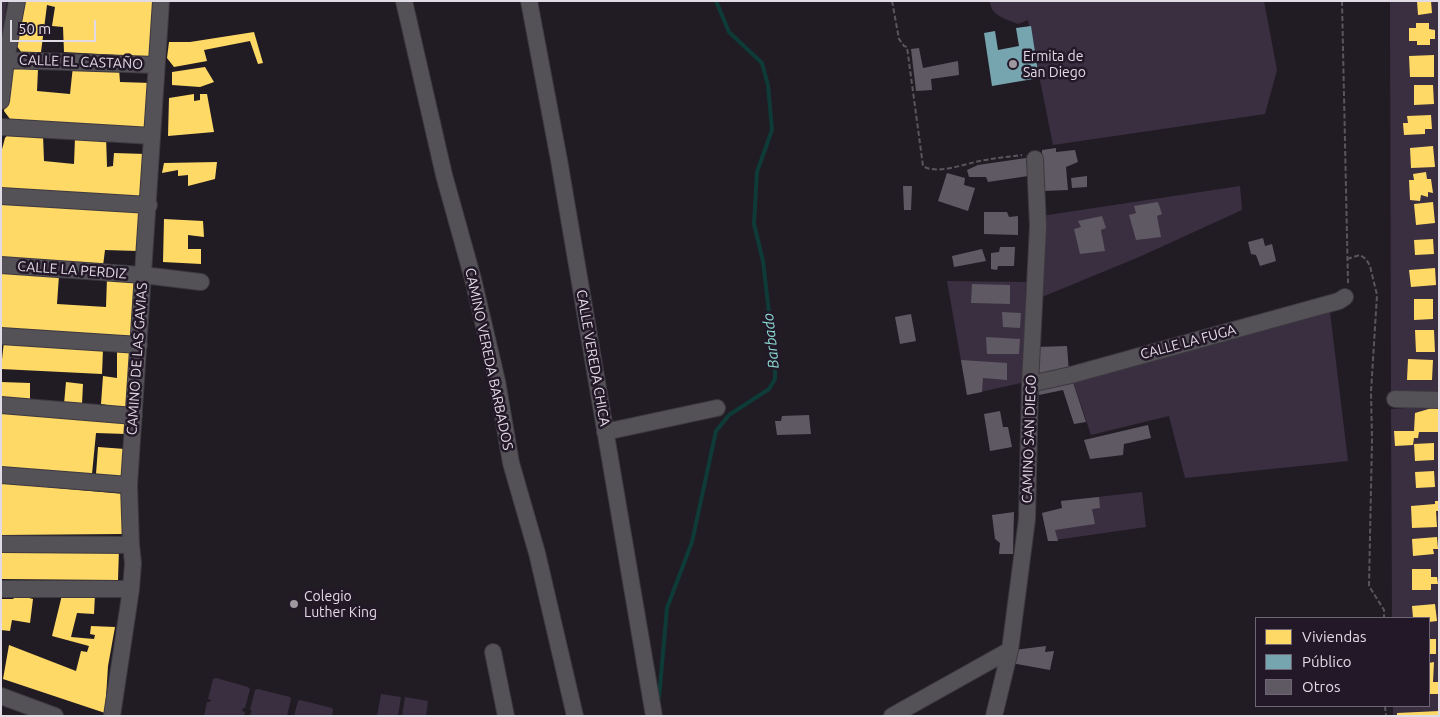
<!DOCTYPE html>
<html>
<head>
<meta charset="utf-8">
<style>
	body { margin:0 }
	#map { position:relative; width:1440px; height:717px; overflow:hidden; background:#211c24; font-family:Ubuntu,sans-serif }
	canvas { display:block }
	.frame { position:absolute; inset:0; border:2px solid #e1dbe5; pointer-events:none }
	.legend { position:absolute; left:1255px; top:617px; width:175px; height:90px; box-sizing:border-box; background:#221828; border:1px solid #6e6674; margin:0; padding:6px 9px; list-style:none; font-size:15px; color:#e1dbe5 }
	.legend li { display:flex; align-items:center; gap:10px; height:25px }
	.legend b { width:25px; border:1px solid #6e6674 }
	.scale { position:absolute; left:10px; top:20px; width:86px; height:22px; box-sizing:border-box; border:2px solid #e1dbe5; border-top:0; padding-left:6px; font-size:15px; line-height:18px; white-space:nowrap; color:#e1dbe5; -webkit-text-stroke:4px #221828; paint-order:stroke }
</style>
</head>
<body>
<div id="map">
<canvas width="1440" height="717"></canvas>
<div class="frame"></div>
<ul class="legend">
<li><b style="height:14px;background:#ffd966"></b>Viviendas</li>
<li><b style="height:14px;background:#76a5af"></b>Público</li>
<li><b style="height:14px;background:#5f5963"></b>Otros</li>
</ul>
<div class="scale">50 m</div>
</div>
<script>
const context = document.querySelector('canvas').getContext('2d');
context.lineJoin = 'round';
function fillPath(path, color) { context.fillStyle = color; context.fill(path, 'evenodd'); }
function strokePath(path, color, width, dash) { context.strokeStyle = color; context.lineWidth = width; context.lineCap = dash ? 'butt' : 'round'; context.setLineDash(dash || []); context.stroke(path); }
function drawText(font, color, halo, rows, align = 'center') {
  context.font = font + ' Ubuntu,sans-serif'; context.lineWidth = 5; context.setLineDash([]); context.textBaseline = 'middle'; context.strokeStyle = halo; context.fillStyle = color; for (const [text, x, y, turn = 0] of rows) {
    context.save(); context.translate(x, y); context.rotate((+turn || 0) * Math.PI / 180); context.textAlign = isNaN(turn) ? turn : align; if (halo) context.strokeText(text, 0, 0); context.fillText(text, 0, 0); context.restore();
  }
}
fillPath(new Path2D(`
	M1,1H7L1,40Z
	M990,1H1264L1277,70L1265,114L1053,145L1028,20L1018,24C1007,19 990,16 990,1Z
	M1390,1H1439L1438,391L1391,392Z
	M1240,186L1242,210L1139,257L1042,297L1041,216Z
	M947,281L1026,282L1024,378L1021,383L967,395Z
	M1329,304L1348,461L1185,478L1169,416L1091,435L1071,375Z
	M1439,406V716H1393V706H1429V618H1392L1391,409Z
	M1142,492L1146,527L1048,541L1042,513L1062,508L1061,501Z
	M216,678L248,687L250,689L245,708H243L242,711L245,712L244,716H204L207,702H210L211,700L208,699L213,679Z
	M258,689L290,697L291,699L287,716H249L252,711L250,710L255,690Z
	M381,694L401,697L398,716H377Z
	M405,697L428,701L426,716H402Z
	M300,700L332,708L333,710L332,716H294L298,701Z`), '#3a2f41');
fillPath(new Path2D(`
	M22,1L155,2L152,57L64,52L63,27L52,26L55,7L47,5L41,52L22,53L16,45Z
	M1417,1H1431L1432,13L1418,15Z
	M1416,23H1429V29L1435,30V39H1430V45H1417V41H1409V28H1416Z
	M254,32L263,63L258,64L250,41L204,50L207,61L174,67L167,58L169,42H190Z
	M1434,55V77H1410L1409,56Z
	M73,66L119,69L120,82L151,83L146,129L10,119L4,111L11,71L17,67L38,69L37,91L70,94Z
	M205,67L214,82L200,87L172,85V72Z
	M1414,85H1433L1434,104L1414,105Z
	M194,94V101L200,100V94H207L214,132L168,136L169,98Z
	M1431,115L1432,129H1425V134L1404,135L1403,123H1408L1407,116Z
	M10,132L43,135L44,161L74,164L75,138L106,136L107,167L113,166L114,153L145,154L142,199L1,191V153L5,138Z
	M1433,146L1435,167L1411,168L1410,148Z
	M217,162L215,179L188,186V175L178,176V170L162,173L164,163Z
	M1426,172L1427,179H1431L1433,193L1428,192V197L1421,195L1420,201L1410,200L1409,180H1414L1413,174Z
	M1,201L134,207L141,215L138,251L105,250L103,266L1,259Z
	M1433,202L1435,223L1416,225L1414,204Z
	M164,219L203,221L204,237L188,235V249H201V264L163,262Z
	M1433,239L1434,254L1415,255L1414,240Z
	M1435,268L1436,285L1411,287L1409,270Z
	M1,271L59,275L57,304L106,307L107,278L134,279L132,336L1,329Z
	M1414,299H1433V319L1414,320Z
	M1415,330H1434L1435,352H1416Z
	M4,341L103,349L102,374L1,369Z
	M117,349H131V403L126,408L101,404L103,376L117,378Z
	M1408,359L1433,360L1432,380H1407Z
	M1,382L30,383V399H1Z
	M66,382L83,384L82,404H64Z
	M1439,406V432H1419L1418,438H1414L1413,445L1395,446L1394,431H1414L1415,413Z
	M1,409L128,419L126,434L96,433L92,474L1,467Z
	M1434,443V460L1415,461L1414,444Z
	M98,447L125,449L123,477L96,474Z
	M1434,471L1435,487L1416,488L1415,472Z
	M1,483L124,494L122,534L1,535Z
	M1435,501H1439V511H1436L1437,527L1412,528L1411,506L1435,504Z
	M1437,537L1438,549H1433L1434,554L1413,556L1412,539Z
	M119,549L118,580L1,579V550Z
	M1412,569H1431V577H1437L1438,584H1431V590H1412Z
	M95,594L94,614L77,613L71,637L94,639L95,635L90,634L91,626L115,627L108,666L105,713L3,679L9,645L76,671L81,651L87,652L89,646L52,636L62,595Z
	M17,595L33,599L30,623L12,620L10,631L1,630V599H13Z
	M1435,604L1437,621L1429,622V618H1413L1412,606Z
	M1429,639H1436V654H1429Z
	M1434,662L1433,682H1438V694H1429V663Z
	M1439,711V716H1397V713Z`), '#ffd966');
fillPath(new Path2D(`
	M1031,26L1039,78L992,86L984,33L995,31L998,50L1019,46L1016,28Z`), '#76a5af');
strokePath(new Path2D(`
	M659,698L667,608L692,542L716,431L729,415L769,389L775,379V365L763,261L754,224L757,172L772,130L768,85L762,63L729,32L716,1`), '#0e3b37', 4);
fillPath(new Path2D(`
	M919,48L923,68L958,61L959,75L931,79L932,90L916,91L911,49Z
	M1056,148V152L1075,150L1078,162L1066,167L1068,190L1043,191L1042,150Z
	M1026,158L1028,176L988,182L986,177H969L967,170L978,165Z
	M947,173L965,178L964,185L975,188L968,211L938,201Z
	M1087,176V187L1072,188L1071,178Z
	M903,186H912L911,210H904Z
	M1158,202L1162,214L1157,216L1161,237L1136,240L1129,215L1136,213L1134,206Z
	M984,212H1007L1009,217L1018,216V235L984,234Z
	M1102,216L1106,228L1101,230L1105,251L1080,254L1074,229L1081,227L1078,221Z
	M1263,238L1265,246L1272,244L1276,261L1260,266L1256,255L1251,254L1248,242Z
	M1000,247H1015L1014,266H998L997,270L991,269V253L999,252Z
	M982,249L986,261L954,267L952,256Z
	M972,284L1010,285V304L971,303Z
	M1002,312L1021,313L1020,328L1003,327Z
	M911,314L916,341L900,344L895,317Z
	M986,337L1020,339L1019,354H987Z
	M1067,346L1069,372L1037,377L1036,347Z
	M961,360L1007,363V380L983,378L982,392L967,395Z
	M1072,379L1086,422L1074,424L1063,390L1039,395L1038,386Z
	M1000,411L1003,427H1008L1012,447L990,451L984,414Z
	M809,415L811,434L777,435L775,421H781L782,416Z
	M1148,425L1151,438L1124,444L1123,455L1090,459L1084,440Z
	M1099,497L1100,508L1092,509L1095,524L1055,530L1058,541H1048L1042,513L1062,508L1061,501Z
	M1014,512L1013,554H999L1000,543L995,539L992,515Z
	M1046,646L1045,652L1054,651L1050,670L1011,663L1014,650Z`), '#5f5963');
const minor = new Path2D(`
	M404,1L444,175L473,279L497,381L511,463L537,553L575,716
	M529,1L559,160L654,716
	M6,60L156,65
	M1,101L6,60L17,1
	M1,127L152,136
	M1,196L149,205
	M1,265L143,275L201,282
	M1,336L139,345
	M1030,384L1071,375L1339,301L1345,297
	M1395,399L1439,400
	M1,405L134,416
	M605,432L717,408
	M1,475L129,485
	M1,544L131,545
	M1,589H131
	M493,652L506,716
	M1,696L55,716
	M112,716L131,589L133,563L131,545L129,485L161,1
	M892,716L1010,650
	M994,716L1010,650L1027,519L1030,384L1038,226L1035,159`);
strokePath(minor, '#3d3940', 18);
strokePath(new Path2D(`
	M892,1L899,39L904,46L907,47L923,166C937,175 964,164 980,161C994,158 1008,157 1022,155
	M1342,1L1348,283
	M1347,259L1360,255L1366,259L1370,266L1377,295L1371,392L1372,440L1369,586L1384,610V618
	M1385,706L1386,716`), '#59565b', 2, [5, 2.5]);
strokePath(minor, '#545157', 16);
for (const [x, y, r, color] of [
	[1013,64,5,"#9e98a1"],
	[294,604,5,"#9e98a1"]
]) { const dot = new Path2D(); dot.arc(x, y, r, 0, 2 * Math.PI); context.fillStyle = color; context.fill(dot); strokePath(dot, '#221828', 2); }
drawText('14px', '#e1dbe5', '#221828', [
	["Ermita de",1023,56],
	["San Diego",1023,72],
	["Colegio",304,596],
	["Luther King",304,612]
], 'left');
drawText('14px', '#e1dbe5', '#221828', [
	["CALLE EL CASTAÑO",81,62,2],
	["CALLE LA PERDIZ",72,270,4],
	["CALLE LA FUGA",1188,342,-15],
	["CALLE VEREDA CHICA",593,358,80],
	["CAMINO DE LAS GAVIAS",137,359,-86],
	["CAMINO VEREDA BARBADOS",489,359,78],
	["CAMINO SAN DIEGO",1029,439,-88]
]);
drawText('italic 15px', '#8adcd2', '#221828', [
	["Barbado",771,341,-96]
]);
</script>
</body>
</html>
